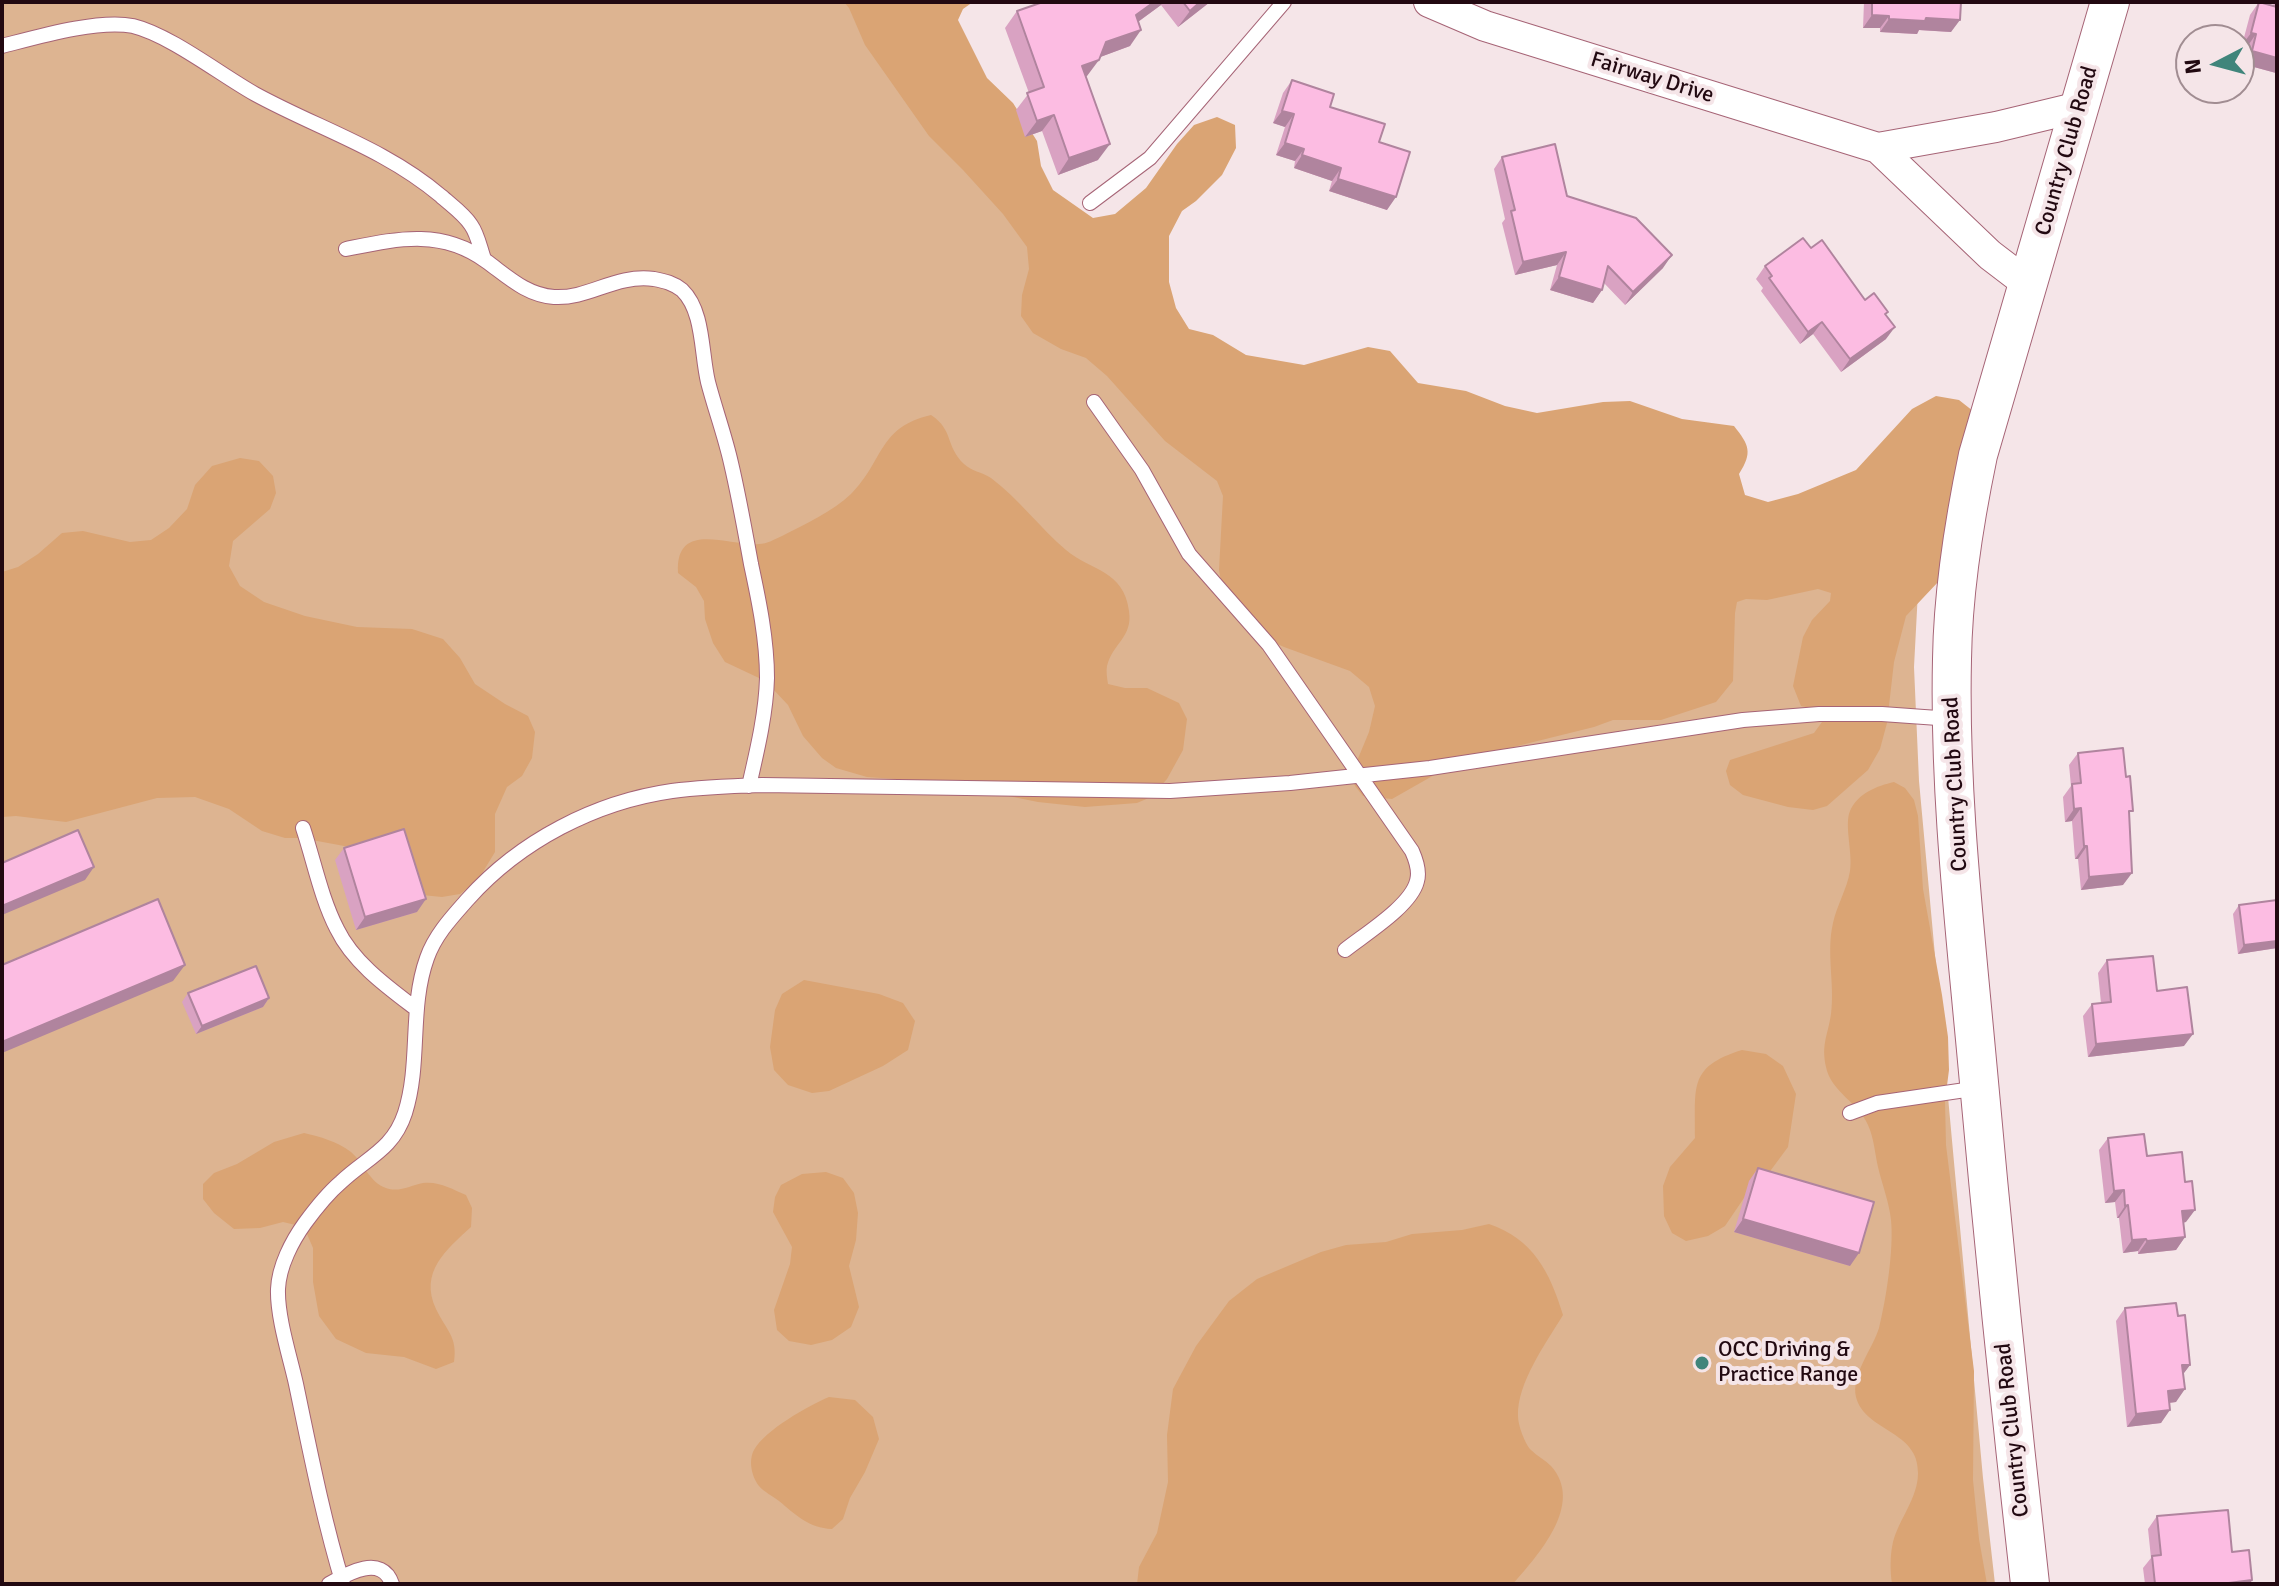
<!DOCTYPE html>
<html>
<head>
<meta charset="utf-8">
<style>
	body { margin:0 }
	#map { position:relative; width:2279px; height:1586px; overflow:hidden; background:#f5e5e8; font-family:Signika,sans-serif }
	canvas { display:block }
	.frame { position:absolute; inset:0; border:4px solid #220911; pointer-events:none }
	.north { position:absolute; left:2175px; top:24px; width:80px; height:80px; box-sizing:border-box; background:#f5e5e8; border:2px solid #a18d92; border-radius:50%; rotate:264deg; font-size:22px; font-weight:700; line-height:32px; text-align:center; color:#220911 }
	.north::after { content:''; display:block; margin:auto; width:28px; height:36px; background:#40857b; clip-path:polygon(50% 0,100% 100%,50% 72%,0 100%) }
</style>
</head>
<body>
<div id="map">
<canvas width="2279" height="1586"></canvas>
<div class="frame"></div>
<div class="north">N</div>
</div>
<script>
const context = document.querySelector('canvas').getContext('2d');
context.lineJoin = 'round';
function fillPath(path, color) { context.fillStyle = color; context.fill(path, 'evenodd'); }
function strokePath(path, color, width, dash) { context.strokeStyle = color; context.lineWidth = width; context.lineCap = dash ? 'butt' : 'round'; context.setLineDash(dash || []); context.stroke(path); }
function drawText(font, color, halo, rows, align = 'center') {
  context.font = font + ' Signika,sans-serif'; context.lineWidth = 8; context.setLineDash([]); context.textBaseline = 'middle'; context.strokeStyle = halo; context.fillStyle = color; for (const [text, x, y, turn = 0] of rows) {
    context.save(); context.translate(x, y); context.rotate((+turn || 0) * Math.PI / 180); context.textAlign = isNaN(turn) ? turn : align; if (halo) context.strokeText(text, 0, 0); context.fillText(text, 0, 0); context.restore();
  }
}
fillPath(new Path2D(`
	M2,2H906L1258,483L1919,572L1914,667L1919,781L1983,1478L1995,1584H2Z`), '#ddb491');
fillPath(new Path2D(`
	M844,2H973L963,9L958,20L987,78L1013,103L1037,141L1041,166L1053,190L1093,218L1115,214L1146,188L1177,144L1194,125L1217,117L1235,125L1236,148L1222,175L1196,201L1182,211L1169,236V282L1176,308L1189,329L1213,335L1246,355L1304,365L1368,347L1390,351L1418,383L1466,391L1505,406L1537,413L1603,402L1630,401L1682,419L1734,426C1749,445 1753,452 1739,474L1745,495L1768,502L1798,494L1856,470L1912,409L1936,396L1959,400L1973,411L1939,581L1906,616L1894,662L1887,723L1880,749L1868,770L1827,806L1813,810L1788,807L1743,795L1730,785L1726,771L1730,760L1814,733L1822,722L1816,709L1801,706L1793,686L1803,637L1812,620L1830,601L1831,593L1818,589L1767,600L1746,599L1737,602L1735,613L1733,681L1716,702L1661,720H1613L1594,727L1481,755L1443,770L1392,799L1363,796L1355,786L1352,773L1369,732L1375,706L1369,687L1350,671L1284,647L1253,633L1225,603L1219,570L1223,496L1217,481L1165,441L1107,376L1086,358L1061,349L1033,333L1021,316L1022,295L1029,269L1027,247L1003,214L963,170L929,136L865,45L849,8Z
	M931,415C954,430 945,446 964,464C971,471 982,472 991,478C1019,499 1040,528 1066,550C1091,571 1124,570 1129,611C1133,637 1113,643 1107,666C1106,671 1107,678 1108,684L1125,688H1147L1179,703L1187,719L1183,750L1167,779L1151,797L1137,803L1085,807L1038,802L939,782L867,777L836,768L822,758L803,736L788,705L772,688L759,678L725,662L713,643L705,619L704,601L696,587L678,573C675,519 730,547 759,544C767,544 775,539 782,536C805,524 832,512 851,494C884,461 878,427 931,415Z
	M240,458L259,461L273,476L276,493L270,509L233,541L229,566L240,586L264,602L305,616L357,627L412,629L443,639L460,658L475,684L505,704L528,716L535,732L532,758L522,776L507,787L495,814V852L478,880L460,894L442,897L422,895L355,848L301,838H285L262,831L229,809L195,797L157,798L66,822L16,816L2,817V572L18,567L38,554L62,533L83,531L130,542L151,540L169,528L187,509L195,485L212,466Z
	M1894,782L1905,788L1914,800L1918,816L1923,889L1942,995L1948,1037L1949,1070L1945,1101L1946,1145L1974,1371L1973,1480L1979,1539L1987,1584H1892C1890,1571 1890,1555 1893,1542C1899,1519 1918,1498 1918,1473C1919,1430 1865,1432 1856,1397C1851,1375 1873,1348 1879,1328C1886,1300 1894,1249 1891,1220C1889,1202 1882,1184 1878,1167C1875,1154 1874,1138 1868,1125C1859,1103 1831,1092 1826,1067C1821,1044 1828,1035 1831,1014C1835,984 1826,953 1833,923C1837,905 1847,889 1850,871C1853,853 1844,825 1850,811C1858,793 1877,786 1894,782Z
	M804,980L879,994L903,1003L915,1021L908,1050L883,1066L829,1091L812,1093L788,1085L774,1070L770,1047L775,1010L782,994Z
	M1742,1050L1766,1054L1783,1066L1796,1094L1788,1147L1768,1174L1744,1198L1725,1226L1708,1236L1686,1241L1672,1233L1664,1216L1663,1186L1670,1167L1695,1138C1696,1088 1687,1067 1742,1050Z
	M304,1133C320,1137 337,1141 351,1152C364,1163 369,1182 386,1188C399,1193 411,1185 423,1183C439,1181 452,1189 466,1195L472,1208L471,1227C446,1250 419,1272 436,1309C446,1330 458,1337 454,1362L436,1369L404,1357L366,1353L336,1339L319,1316L313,1282V1248L304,1227L283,1222L260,1228L234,1229L214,1213L203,1199V1184L214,1173L237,1164L274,1142Z
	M826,1172L843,1178L854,1193L858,1213L856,1240L849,1266L859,1307L851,1327L832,1340L811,1345L789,1341L777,1330L774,1310L790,1264L792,1247L773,1212L775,1197L781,1185L802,1174Z
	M1489,1224C1533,1239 1550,1272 1563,1315C1546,1343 1517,1383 1518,1416C1518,1425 1525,1444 1531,1450C1537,1456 1545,1460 1551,1466C1585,1504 1538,1555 1513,1584H1137L1139,1567L1157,1533L1168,1482L1167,1435L1173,1389L1196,1346L1229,1301L1257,1279L1321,1252L1346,1245L1386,1242L1412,1234L1462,1230Z
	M829,1397L855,1400L873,1417L879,1439L865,1472L850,1498L843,1519L832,1529C809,1528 796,1515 779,1501C773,1496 764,1492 759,1486C752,1477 748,1461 754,1450C765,1430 808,1406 829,1397Z`), '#daa474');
const service = new Path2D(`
	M2,46C37,37 98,19 133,26C170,35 221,75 255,94C319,129 384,148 441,196C451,205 464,214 471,225C478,235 480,248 484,259
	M1090,203L1150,158L1284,2
	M346,249C396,239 441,228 486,261C507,276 526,295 554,297C590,299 614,274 654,279C665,281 673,283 682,290C704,311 701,353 708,382C715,409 725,436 731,463C739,497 745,531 751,564C759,601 767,640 767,678C766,714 757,751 749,786
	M1094,402L1142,470L1189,554L1269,645L1412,851C1416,860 1420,871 1417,881C1411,906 1365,934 1345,950
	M303,828C314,861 321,898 337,929C353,962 386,986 415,1008
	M1850,1113L1877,1103L1979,1088
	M329,1584C348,1573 382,1554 392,1584
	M343,1584C323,1518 310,1451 296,1384C290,1357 277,1317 278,1289C279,1266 292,1241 305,1223C316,1208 327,1194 341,1182C366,1158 393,1150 405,1113C421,1063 409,1008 427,958C435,935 452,917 468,899C520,841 595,802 672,791C702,787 732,786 762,785L1170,791L1290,783L1430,768L1743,720L1819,714H1882L1952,719`);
const minor = new Path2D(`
	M1429,2L1485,26L1878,148L1990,255L2028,284
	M1878,148L1996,127L2079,107`);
const tertiary = new Path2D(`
	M2030,1584C2010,1406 1992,1228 1976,1050C1964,920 1949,789 1952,659C1953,590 1964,522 1978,455L2110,2`);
strokePath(service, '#a66476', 16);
strokePath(minor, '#a66476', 32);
strokePath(tertiary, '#a66476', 40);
strokePath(service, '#fff', 14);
strokePath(minor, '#fff', 30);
strokePath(tertiary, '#fff', 38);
fillPath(new Path2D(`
	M1036,2H1210L1178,27L1161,5L1138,22L1130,46L1100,57L1086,77L1098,160L1058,175L1042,131L1025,137L1016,110L1029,93L1005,28L1017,11L1037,4Z
	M1864,2H1961L1951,32L1919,30L1917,34L1880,32V28H1863Z
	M2259,2L2273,6L2274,2H2277V71L2276,73L2243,64L2247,47L2242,45L2250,15Z
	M1292,80L1379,142L1387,210L1329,191L1332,181L1294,168L1295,161L1276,155L1285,127L1273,123L1283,93Z
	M1502,157L1567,196L1663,268L1625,305L1604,283L1602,290L1593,303L1550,290L1557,265L1515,275L1502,223L1505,219L1494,169Z
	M1811,248L1865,300L1886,315V339L1841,372L1813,334L1800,344L1761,291L1763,288L1756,279L1765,266Z
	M2078,753L2126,777L2129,816L2123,885L2081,890L2078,859H2075L2072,821L2065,822L2063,797L2071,786L2069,765Z
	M344,848L417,912L356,930L335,860Z
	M2277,900V948L2238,954L2233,914L2239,905Z
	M2107,960L2157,991L2184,1046L2088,1057L2083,1016L2092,1004L2101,1003L2098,973Z
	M188,993L269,998L263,1007L196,1034L182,1002Z
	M2108,1138L2147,1156L2186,1222L2183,1223L2185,1237L2176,1250L2138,1254V1251L2123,1253L2119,1218H2117L2115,1202L2105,1203L2099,1150Z
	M1758,1168L1850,1266L1734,1232L1749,1181Z
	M2125,1308L2178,1316L2190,1365L2183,1374L2176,1402L2169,1403L2161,1423L2127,1427L2116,1321Z
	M2157,1516L2232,1552L2250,1584H2145L2143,1568L2151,1558L2148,1529Z`), '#d9a2c2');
fillPath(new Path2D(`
	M1154,2H1163L1161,5L1124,32L1136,15Z
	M1200,2H1210L1178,27L1190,11Z
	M1872,15L1889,16L1880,28H1863Z
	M1926,18L1960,20L1951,32L1919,30L1917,34L1880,32L1889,19Z
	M1141,30L1130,46L1095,59L1106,42Z
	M2251,33L2256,34L2247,47L2242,45Z
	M2252,51L2277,58L2276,73L2243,64Z
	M1099,60L1087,76L1070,83L1082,66Z
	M1282,111L1294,114L1285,127L1273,123Z
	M1054,115L1042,131L1025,137L1037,121Z
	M1285,143L1304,149L1295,161L1276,155Z
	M1110,144L1098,160L1058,175L1069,158Z
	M1302,155L1341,168L1332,181L1294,168Z
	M1338,179L1396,197L1387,210L1329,191Z
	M1566,252L1557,265L1515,275L1523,262Z
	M1672,255L1663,268L1625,305L1633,292Z
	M1559,277L1602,290L1593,303L1550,290Z
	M1822,322L1813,334L1800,344L1808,332Z
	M1895,327L1886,339L1841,372L1850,359Z
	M2081,808L2072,821L2065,822L2074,809Z
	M2084,846H2087L2078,859H2075Z
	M94,867L85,880L2,915V906Z
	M2132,873L2123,885L2081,890L2089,877Z
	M426,899L417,912L356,930L365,917Z
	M2277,941V948L2238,954L2244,945Z
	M185,965L173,981L2,1053V1042Z
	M269,998L263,1007L196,1034L202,1026Z
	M2193,1034L2184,1046L2088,1057L2096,1044Z
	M2124,1190L2115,1202L2105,1203L2114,1191Z
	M2128,1205L2119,1218H2117L2125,1206Z
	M2195,1210L2186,1222L2173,1224L2182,1211Z
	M1743,1219L1859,1253L1850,1266L1734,1232Z
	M2185,1237L2176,1250L2138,1254L2147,1241Z
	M2146,1239L2138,1251L2123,1253L2132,1240Z
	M2182,1365H2190L2181,1377Z
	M2185,1389L2176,1402L2159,1404L2168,1391Z
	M2170,1410L2161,1423L2127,1427L2136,1414Z
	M2252,1580L2250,1584H2221V1583Z`), '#b0849e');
const building = new Path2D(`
	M1043,2H1154L1136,15L1141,30L1106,42L1099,60L1082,66L1110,144L1069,158L1054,115L1037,121L1027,93L1044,87L1017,11Z
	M1183,2H1200L1190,11Z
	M1872,2H1961L1960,20L1926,18L1925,21L1889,19V16L1872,15Z
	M2259,2L2277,7V58L2252,51L2256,34L2251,33Z
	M1292,80L1334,94L1330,107L1385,124L1379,142L1410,152L1396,197L1338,179L1341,168L1302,155L1304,149L1285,143L1294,114L1282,111Z
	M1555,144L1567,196L1636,218L1672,255L1633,292L1608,266L1602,290L1559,277L1566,252L1523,262L1511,211L1515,210L1502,157Z
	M1803,238L1811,248L1822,240L1865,300L1874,293L1888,312L1885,314L1895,327L1850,359L1822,322L1808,332L1769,278L1772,276L1765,266Z
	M2123,748L2126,777L2130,776L2133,811H2129L2132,873L2089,877L2087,846H2084L2081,808L2074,809L2072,784L2081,783L2078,753Z
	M404,829L426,899L365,917L344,848Z
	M78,830L94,867L2,906V863Z
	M158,899L185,965L2,1042V965Z
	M2277,900V941L2244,945L2239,905Z
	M2153,956L2157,991L2187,987L2193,1034L2096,1044L2092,1004L2111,1002L2107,960Z
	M256,966L269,998L202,1026L188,993Z
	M2144,1134L2147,1156L2182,1152L2185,1182L2192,1181L2195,1210L2182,1211L2185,1237L2147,1241L2146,1239L2132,1240L2128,1205L2125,1206L2124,1190L2114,1191L2108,1138Z
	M1758,1168L1874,1202L1859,1253L1743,1219Z
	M2176,1303L2178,1316L2185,1315L2190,1365H2182L2185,1389L2168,1391L2170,1410L2136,1414L2125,1308Z
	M2228,1510L2232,1552L2249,1550L2252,1580L2221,1584H2155L2152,1556L2161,1555L2157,1516Z`);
fillPath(building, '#fcbce2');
strokePath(building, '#b0849e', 2);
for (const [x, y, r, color] of [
	[1702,1363,8,"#40857b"]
]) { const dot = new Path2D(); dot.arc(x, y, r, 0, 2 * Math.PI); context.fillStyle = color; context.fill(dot); strokePath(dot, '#f5e5e8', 3); }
drawText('22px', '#220911', '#f5e5e8', [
	["Fairway Drive",1652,78,17],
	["Country Club Road",2067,151,-74],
	["Country Club Road",1956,784,-93],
	["Country Club Road",2013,1430,-96]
]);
drawText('22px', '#220911', '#f5e5e8', [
	["OCC Driving &",1718,1350],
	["Practice Range",1718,1375]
], 'left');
</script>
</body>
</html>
